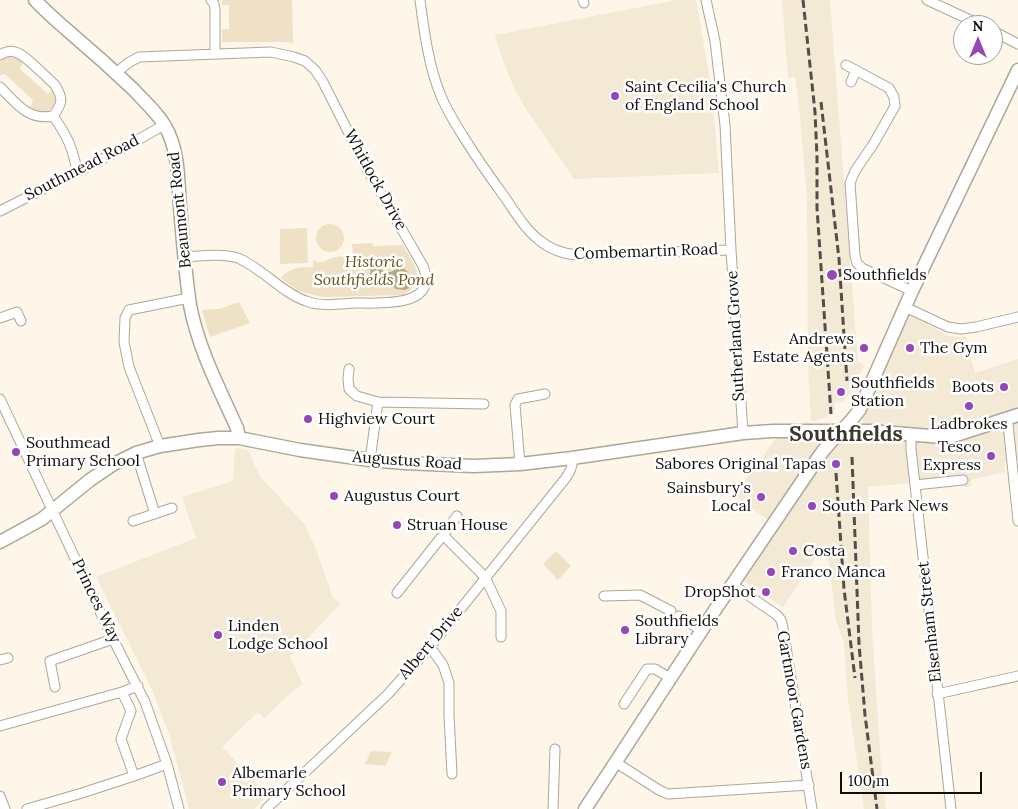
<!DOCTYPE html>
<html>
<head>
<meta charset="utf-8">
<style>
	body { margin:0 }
	#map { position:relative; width:1018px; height:809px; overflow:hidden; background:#fdf6e9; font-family:Lora,serif }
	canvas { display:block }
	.north { position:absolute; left:953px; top:15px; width:50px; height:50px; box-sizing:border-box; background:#fff; border:1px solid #a09f9d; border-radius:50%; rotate:0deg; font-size:14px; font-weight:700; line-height:20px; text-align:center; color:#110f0b }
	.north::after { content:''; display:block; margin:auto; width:18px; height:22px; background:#9646b5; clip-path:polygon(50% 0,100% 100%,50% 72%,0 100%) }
	.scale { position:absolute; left:840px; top:772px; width:142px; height:22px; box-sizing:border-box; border:2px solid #110f0b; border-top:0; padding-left:6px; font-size:15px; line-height:18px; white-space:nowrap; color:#110f0b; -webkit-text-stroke:4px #fff; paint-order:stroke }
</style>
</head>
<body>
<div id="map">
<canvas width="1018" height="809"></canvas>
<div class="north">N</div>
<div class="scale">100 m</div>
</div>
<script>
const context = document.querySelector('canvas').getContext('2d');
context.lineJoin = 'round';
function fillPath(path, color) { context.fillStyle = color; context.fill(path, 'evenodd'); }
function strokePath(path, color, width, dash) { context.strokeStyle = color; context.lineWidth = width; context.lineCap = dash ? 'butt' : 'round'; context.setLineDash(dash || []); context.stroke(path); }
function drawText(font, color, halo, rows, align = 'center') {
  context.font = font + ' Lora,serif'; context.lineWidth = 5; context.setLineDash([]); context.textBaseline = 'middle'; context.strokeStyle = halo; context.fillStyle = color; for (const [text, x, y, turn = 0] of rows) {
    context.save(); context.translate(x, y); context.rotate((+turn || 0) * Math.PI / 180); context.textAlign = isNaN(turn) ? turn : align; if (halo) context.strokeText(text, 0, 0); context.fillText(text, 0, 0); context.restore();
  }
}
fillPath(new Path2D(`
	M677,0H696L711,85L719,173L574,179L524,106L513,86L498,47L495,35Z
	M782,0H830L858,362L865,365L853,388L843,402L834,403L835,410L824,418L816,421H811L808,365L807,200L800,116L795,77H788Z
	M910,314L946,335L956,337H967V342L975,373L1018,359V461L1004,462L1005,472L971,480L972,486L964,487V482H923L868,487L872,629L881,765L886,809H864L848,699L844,643L836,620L826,543L783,607L744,581L778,529L764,517L734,496L778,435L816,437L820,441L821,446H835L842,441L852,437L862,435L863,420L868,407Z
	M235,448L248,450L259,475L304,524L316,549L333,598L341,603L290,657L303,684L297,689H295L264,718L258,712L222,747L268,795L254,809H189L170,737L151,687L96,577L196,538L182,497L233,481Z`), '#f3e9d5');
fillPath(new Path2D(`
	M222,0H292L293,44L289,42H222V29H229V5H222Z
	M12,55L19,57L23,61L20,69L48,94L54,88L57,102C53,108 50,111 43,114L30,109L33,100L5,74L0,75V61L6,56Z
	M316 238a14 14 0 1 1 28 0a14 14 0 1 1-28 0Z
	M307,228L308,263L280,264V229Z
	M372,243L373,246L403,245C413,264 429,279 404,295L322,297L298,291L281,278C289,268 300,267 313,267V260C326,265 324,260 335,257C340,256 347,257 353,256L352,244Z
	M239,302L250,323L210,337L202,310L219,309Z
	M556,551L571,566L558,580L543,564Z
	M371,751L392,752L385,766L365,764Z`), '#efe1c5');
fillPath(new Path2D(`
	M371,258L376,260C378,267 382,273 390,272C394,271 393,270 397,269C409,266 412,278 411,287L405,290L396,289C388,282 386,273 375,273L371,277L358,283L369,276L371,272L367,263L368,259Z`), '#b7a784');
const street = new Path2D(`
	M211,0L214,4L215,10V54
	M420,0C424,31 429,68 441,96C447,111 455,123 463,136C476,157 490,177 504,196C515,212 525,229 539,240C551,250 563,254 578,255L731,250
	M583,0L584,3
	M706,0L715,41L725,125L731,250L743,433
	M927,0L981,25
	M993,31L1018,44
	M0,55C5,52 10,50 15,52C25,54 47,78 55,85C64,99 62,104 53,116C28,121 16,103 0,87
	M846,65L889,88L894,97L895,106L874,143L855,171L850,183L855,256L857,263L862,268L912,291
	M116,73L128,63L139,57L271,52L294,57L305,61L315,70L323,82L367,169L423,266C440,308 380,303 355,303C340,304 320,307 306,301C288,295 273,280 258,270C251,265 245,261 238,258C221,253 202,256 184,257
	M851,82L856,70
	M53,116C67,135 73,149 77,171
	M0,211L120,150L164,125
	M905,307L948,327L961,329L976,327L1018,317
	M0,318L17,312L21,321
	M349,369L348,379L349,389L357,396L378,402L484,404
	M0,399L113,639L145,702L167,764L179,809
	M1007,418L1008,424L1018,521
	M911,436V449L951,809
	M160,446L129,367L124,342L125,318L129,310L189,298
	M136,453L155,514
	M370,460L378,402
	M520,464L515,405L518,399L545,394
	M915,485L963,480
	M133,521L172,508
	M443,535L457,516
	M733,585L777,615L781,620L783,628L812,809
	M397,593L443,535L485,577L501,611V637
	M604,596L640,595L671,611
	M679,616L702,631
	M430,647L443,665L449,683V715L452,774
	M0,660L8,658
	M55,687L50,661L113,639
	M122,692L131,711L121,739L134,776L167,764
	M937,694L1018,676
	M624,704L647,669H655L670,678
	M0,726L122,692L138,686
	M615,762L659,790L668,794L809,785
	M0,796L5,809
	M27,809L82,793L134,776
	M266,809L388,694L430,647L565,479C570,472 573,467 572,458
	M553,809L555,749`);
const secondary = new Path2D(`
	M35,0C47,13 60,24 74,36C94,53 114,71 133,89C144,101 157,112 165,126C179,150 178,180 180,207C183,240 185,272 190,305C198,348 219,388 237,428L239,438
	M0,542L42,519L90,480L112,465L136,453L160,446L199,440L218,438H239L300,450L370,460L405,463L474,466L520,464L572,458L743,433L773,431H869L942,437L953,436L1018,415
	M585,809L715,610L820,455C832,438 849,426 860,409L912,291L1018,70`);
strokePath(street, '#ada79a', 11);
strokePath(secondary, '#ada79a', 15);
strokePath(street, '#fff', 9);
strokePath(secondary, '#fff', 12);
strokePath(new Path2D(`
	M803,0L815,112L817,157V208L831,414
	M821,102L839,259L847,381
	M852,457L859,644L865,715L877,809
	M836,473L844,589L855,678`), '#524e48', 3, [8, 4]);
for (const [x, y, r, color] of [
	[615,96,5,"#9646b5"],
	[832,275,6,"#9646b5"],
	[864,348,5,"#9646b5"],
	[910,348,5,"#9646b5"],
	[1004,387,5,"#9646b5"],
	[841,392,5,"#9646b5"],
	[969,406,5,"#9646b5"],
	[308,419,5,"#9646b5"],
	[16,452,5,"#9646b5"],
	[991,456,5,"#9646b5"],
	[836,464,5,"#9646b5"],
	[334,496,5,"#9646b5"],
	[761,497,5,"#9646b5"],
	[812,506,5,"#9646b5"],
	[397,525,5,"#9646b5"],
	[793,551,5,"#9646b5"],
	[771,572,5,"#9646b5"],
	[766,592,5,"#9646b5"],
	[625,630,5,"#9646b5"],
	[218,635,5,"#9646b5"],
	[222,782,5,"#9646b5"]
]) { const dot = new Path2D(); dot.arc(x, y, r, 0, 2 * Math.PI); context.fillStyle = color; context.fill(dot); strokePath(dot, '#fff', 2); }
drawText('16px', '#110f0b', '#fff', [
	["Saint Cecilia's Church",625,87],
	["of England School",625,105],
	["Southfields",843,275],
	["Andrews",854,339,"right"],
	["Estate Agents",854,357,"right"],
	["The Gym",920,348],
	["Southfields",851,383],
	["Station",851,401],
	["Boots",994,387,"right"],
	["Highview Court",318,419],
	["Ladbrokes",969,424,"center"],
	["Southmead",26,443],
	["Primary School",26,461],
	["Tesco",981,447,"right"],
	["Express",981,465,"right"],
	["Sabores Original Tapas",826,464,"right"],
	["Sainsbury's",751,488,"right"],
	["Local",751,506,"right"],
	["Augustus Court",344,496],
	["South Park News",822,506],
	["Struan House",407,525],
	["Costa",803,551],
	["Franco Manca",781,572],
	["DropShot",756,592,"right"],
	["Southfields",635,621],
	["Library",635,639],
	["Linden",228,626],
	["Lodge School",228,644],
	["Albemarle",232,773],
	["Primary School",232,791]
], 'left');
drawText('16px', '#110f0b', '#fff', [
	["Southmead Road",82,168,-27],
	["Whitlock Drive",375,180,61],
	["Beaumont Road",180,210,-96],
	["Combemartin Road",646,252,-2],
	["Sutherland Grove",736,336,-93],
	["Augustus Road",407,461,4],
	["Princes Way",96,601,64],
	["Elsenham Street",930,622,-96],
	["Albert Drive",431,643,-50],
	["Gartmoor Gardens",794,700,80]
]);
drawText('italic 16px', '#6b5218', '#fff', [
	["Historic",374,262],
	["Southfields Pond",374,280]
]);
drawText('bold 21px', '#3d382d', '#fff', [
	["Southfields",846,435]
]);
</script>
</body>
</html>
